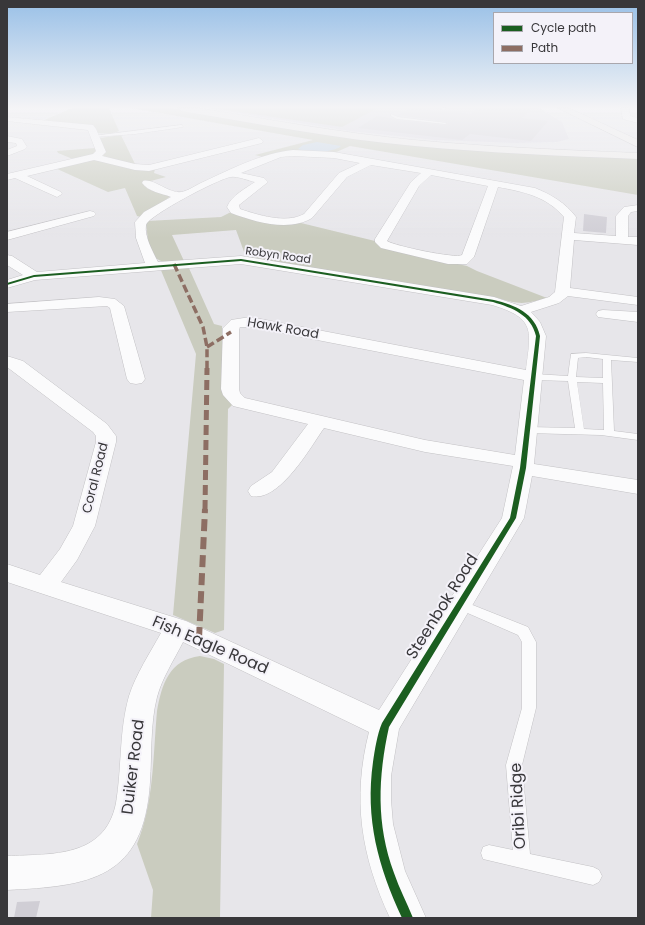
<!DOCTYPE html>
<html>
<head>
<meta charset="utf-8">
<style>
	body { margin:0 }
	#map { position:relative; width:645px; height:925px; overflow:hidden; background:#e7e6ea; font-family:Poppins,sans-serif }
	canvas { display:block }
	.frame { position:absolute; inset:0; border:8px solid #38373a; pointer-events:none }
	.legend { position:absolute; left:493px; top:12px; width:140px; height:52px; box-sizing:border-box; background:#f4f2f9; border:1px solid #a9a7ad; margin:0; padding:5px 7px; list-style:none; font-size:12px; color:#38373a }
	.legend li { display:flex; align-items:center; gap:8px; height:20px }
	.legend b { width:20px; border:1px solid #a9a7ad }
</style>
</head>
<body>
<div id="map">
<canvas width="645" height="925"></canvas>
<div class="frame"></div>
<ul class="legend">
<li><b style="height:5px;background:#1b5e20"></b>Cycle path</li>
<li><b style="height:5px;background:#8d6e63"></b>Path</li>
</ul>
</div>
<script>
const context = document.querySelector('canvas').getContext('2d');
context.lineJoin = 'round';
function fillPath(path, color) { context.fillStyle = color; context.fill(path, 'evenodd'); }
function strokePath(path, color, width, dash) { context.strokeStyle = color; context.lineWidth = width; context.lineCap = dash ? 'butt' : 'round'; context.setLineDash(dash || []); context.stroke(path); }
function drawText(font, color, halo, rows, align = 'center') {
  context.font = font + ' Poppins,sans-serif'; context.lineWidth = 4; context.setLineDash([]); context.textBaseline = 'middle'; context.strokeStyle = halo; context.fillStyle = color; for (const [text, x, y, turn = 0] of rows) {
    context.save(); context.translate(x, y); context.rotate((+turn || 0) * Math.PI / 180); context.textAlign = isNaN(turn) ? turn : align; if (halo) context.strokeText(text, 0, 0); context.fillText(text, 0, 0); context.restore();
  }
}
fillPath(new Path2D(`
	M206,108H539L562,122L569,139L557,142L516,143L435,140L349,131Z`), '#dbd8e2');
fillPath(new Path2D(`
	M72,108H109L119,131C113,134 104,134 98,133L94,127L42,121Z
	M131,108H173L326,134L638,158V195L350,146L332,154L321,153L266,158L255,155L313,140Z
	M213,108H378L342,127Z
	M121,135L136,166L103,156L105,150L100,138Z
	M95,148L96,151L95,154L75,160L58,153L57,151Z
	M94,160L155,169L154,173L166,177L143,183C147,193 162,191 171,196L141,217L137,216L125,188L108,192L55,168Z
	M231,212L290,224L301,223L375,241L378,245L384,248L467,266L477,271L547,298C525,304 520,305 498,298L246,257L236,230L172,235L184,261L163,262L155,258L148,241L146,223L147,221L221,217Z
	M188,266L214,324L222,326V387C223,396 226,399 233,404L228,409L224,630L215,633L173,615L196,354L160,268Z
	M200,656L214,659L224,664L220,918H151L153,890L137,844C154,803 153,756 157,711C162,684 169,660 200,656Z`), '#caccbf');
fillPath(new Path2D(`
	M317,142L341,146C334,153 307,153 298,149L303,145Z`), '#c2d3e5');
fillPath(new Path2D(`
	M416,108L442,112L445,111L471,114L477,109L482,108H533L522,118L548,121L531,141L470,134L462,140L358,128L377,116L391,118L397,120L445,125L448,123L447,122L398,115L407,110Z
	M584,214L607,217L606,233L583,231Z
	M40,901L36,918H14L17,902Z`), '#d0ced5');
const lane = new Path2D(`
	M443,108H447L443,111L441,110Z
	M391,114L398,117L447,123L445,124L397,119L391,116Z
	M182,125L183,127L135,134L95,137L93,136Z
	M586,353L638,358V362L611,360L614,431L638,434V440L601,435L527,433L522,430L527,427L575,428L568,381L534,380L530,377L534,374L568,376L571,354ZM586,357L603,359V378L576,377L578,358ZM577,382L603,383L604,430L584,429Z
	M460,600L528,627L536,642V708L522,765L530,854L593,867L599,870L602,876L599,882L593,885L483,859L481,853L483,847L489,845L513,850L506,765L522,708V642L518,635L456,608L454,605L456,602Z`);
const street = new Path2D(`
	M621,108H629L630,116L638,118V123L623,119Z
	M7,117L93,125L96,129L106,152L102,156L135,164L149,165L259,138L263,141L262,143L149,171L135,170L94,160L27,176L61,192L62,194L57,197L15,178L7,180V174L93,154L96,151L88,130L7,121Z
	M7,136L22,139L27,147L25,149L7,156V150L17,146L16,143L7,142Z
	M293,150L334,152L535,188C550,194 566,203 576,217L574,233L616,236V216L624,207L638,205V211L631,212L628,216V237H638V245L574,240L570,288L638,297V305L568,296L559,303L531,312L540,322L546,336L534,464L638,480V494L532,476L524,518L399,729L391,776V800L393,824L405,871L426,918H390C361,856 352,799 369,732L183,642C174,660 162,678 157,697C150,724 152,754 150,782C144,879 90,886 7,890V856C52,854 105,858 116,803C122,768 119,730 129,696C136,674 150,653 161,633L7,582V564L40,575L60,549L73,526L96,442V436L93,432L7,367V356L23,361L107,424L116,436V442L95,526L77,560L61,582L186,621L379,710L502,518L513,466L425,452L324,428C310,448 279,503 251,496L248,491L251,486L272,472L308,424L233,406L223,395L221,389L223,328L231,320L250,317L526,370C531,331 536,318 492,305L241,264L35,280L7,288V280L23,275L7,265V255L12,256L37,272L145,263L136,238L135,222L144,212L171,197C161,193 149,192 142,183L143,181C154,178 169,194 181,192C188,191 196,185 203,182C231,169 262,153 293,150ZM293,156L334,158L360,163L339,173L304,214C286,224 258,215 240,209L239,205L268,182L264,178L241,173L281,157ZM371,165L421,173L411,182L375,239V242L381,248L448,264H467L474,257L498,187C524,192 546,196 564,217L555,292L549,297L521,306L494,297L241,256L158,262C153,252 144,236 146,225C149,215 220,178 231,177C238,176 249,181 255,182C246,188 231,196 227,207L231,213C255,222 289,232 312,218L347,177ZM431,175L488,186L462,255C456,259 395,246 387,241L419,186ZM240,327H250L524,380L515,455L425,440L245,398L240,393L239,389V329Z
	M90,211L94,212L96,214L94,216L7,240V232Z
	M99,297L115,299L124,306L145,379L142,383L136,384L130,383L127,379L110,308L107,306L7,312V304Z
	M603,310L638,312V322L598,317L596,314L598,311Z`);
const secondary = new Path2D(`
	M178,108H199C271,120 342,133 414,140C489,147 563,150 638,153V159C564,156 489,153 415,146C337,139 259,124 182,111Z
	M558,108H569L638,140V147Z`);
strokePath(lane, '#c2c1c4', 1);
strokePath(street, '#c2c1c4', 1);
strokePath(secondary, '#c2c1c4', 1);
fillPath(lane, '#fbfbfc');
fillPath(street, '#fbfbfc');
fillPath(secondary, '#f0eeec');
strokePath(new Path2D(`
	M174,264L203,327L207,347V369
	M207,347L231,332`), '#8d6e63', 3.5, [8, 3.5]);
strokePath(new Path2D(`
	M205,510L207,368`), '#8d6e63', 5, [10, 5]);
strokePath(new Path2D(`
	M199,639L205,509`), '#8d6e63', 6, [12, 6]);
fillPath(new Path2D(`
	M241,259L494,300C515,305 535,313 540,336L526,468L516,518L389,727C378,777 376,824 394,873C399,888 407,903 413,918H402C378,866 365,819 373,762C375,749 377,735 382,723L510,518L520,468L536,336C531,315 513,308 493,302L241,261L34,277L7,285V283L34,275Z`), '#1b5e20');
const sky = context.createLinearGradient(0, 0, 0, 238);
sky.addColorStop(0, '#99c0e7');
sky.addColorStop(0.45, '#f4f4f6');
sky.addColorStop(1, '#f4f4f600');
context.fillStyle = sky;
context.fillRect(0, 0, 645, 238);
drawText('11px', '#38373a', '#f4f2f9', [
	["Robyn Road",278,256,8]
]);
drawText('13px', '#38373a', '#f4f2f9', [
	["Hawk Road",283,329,10],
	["Coral Road",96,478,-76]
]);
drawText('16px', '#38373a', '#f4f2f9', [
	["Steenbok Road",443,607,-58],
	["Fish Eagle Road",210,646,23],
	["Duiker Road",134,767,-83],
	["Oribi Ridge",519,806,-93]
]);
</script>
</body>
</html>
